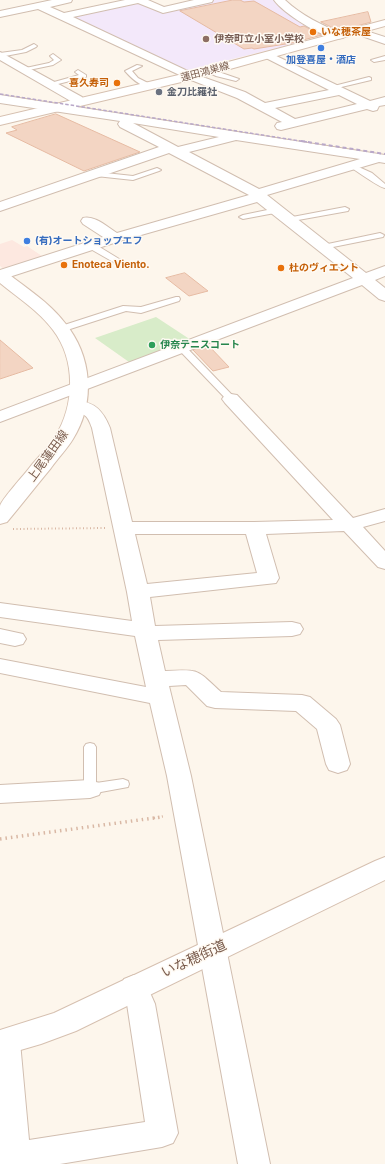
<!DOCTYPE html>
<html>
<head>
<meta charset="utf-8">
<style>
	body { margin:0 }
	canvas { display:block; background:#fdf6ec }
</style>
</head>
<body>
<canvas width="385" height="1164"></canvas>
<script>
const context = document.querySelector('canvas').getContext('2d');
context.lineJoin = 'round';
function fillPath(path, color) { context.fillStyle = color; context.fill(path, 'evenodd'); }
function strokePath(path, color, width, dash) { context.strokeStyle = color; context.lineWidth = width; context.lineCap = dash ? 'butt' : 'round'; context.setLineDash(dash || []); context.stroke(path); }
function drawText(font, color, halo, rows, align = 'center') {
  context.font = font + ' Inter,"Noto Sans JP",sans-serif'; context.lineWidth = 3; context.setLineDash([]); context.textBaseline = 'middle'; context.strokeStyle = halo; context.fillStyle = color; for (const [text, x, y, turn = 0] of rows) {
    context.save(); context.translate(x, y); context.rotate((+turn || 0) * Math.PI / 180); context.textAlign = isNaN(turn) ? turn : align; if (halo) context.strokeText(text, 0, 0); context.fillText(text, 0, 0); context.restore();
  }
}
fillPath(new Path2D(`
	M12,240L24,247L27,246L45,258L6,271L0,266V244Z`), '#fde8e0');
fillPath(new Path2D(`
	M212,0H275L284,9L282,10L317,27L289,35L306,43L300,44L297,43L184,71L71,16L136,2L160,12Z`), '#f3e8fa');
fillPath(new Path2D(`
	M156,317L191,340L129,362L95,338Z`), '#d8ecc9');
const building = new Path2D(`
	M233,0H240L244,2L254,1L300,27L304,26L322,35L292,43L254,49L252,48L244,49L180,11Z
	M368,12L371,22L339,31L321,22Z
	M56,114L140,152L84,171L6,133L17,130L12,127Z
	M185,273L208,291L189,296L166,278Z
	M0,340L33,368L0,379Z
	M208,345L229,367L213,371L193,350Z`);
fillPath(building, '#f3d5c3');
strokePath(building, '#e6bba3', 1);
const lane = new Path2D(`
	M34,44L37,46L36,47L26,52L0,57V53L22,50Z
	M53,54L61,60L53,65L24,71L21,69L49,63L54,60L50,56Z
	M385,56V60L374,62L371,60Z
	M137,65L142,66L132,71L138,78L152,85V87C142,88 131,78 125,71Z
	M210,69L239,79L236,81L216,76L208,72V70Z
	M78,70L86,75V77L50,86L47,84L79,75L75,72Z
	M369,77L371,78V80L333,89L330,87Z
	M352,164L372,173L385,184V188C380,188 357,171 350,167V165Z
	M157,168L161,170L159,171L133,180L96,176L92,174L96,172L133,176Z
	M345,207L349,209L348,211L287,222L283,220L287,218Z
	M277,208H280V212L243,219L239,217L243,215Z
	M380,233L384,235L383,237L323,249L319,247L323,245Z
	M87,243H93L129,265L125,267H122L87,247Z
	M176,297H179L180,299L179,301L141,313L126,311L64,331H58L57,329L58,327L123,306L141,307Z
	M182,345L185,346L234,397L236,399L234,401H228L179,350L178,348Z
	M90,743L94,744L96,747V783L123,779L128,781L129,784L128,787L90,794L85,792L84,789V747L86,744Z`);
const street = new Path2D(`
	M52,0H72L71,2L50,7L64,13L125,0H148L164,7L194,0H213L212,2L163,13L138,3L73,17L194,74L245,92L265,103L329,90L264,57L262,55L264,53L268,52L370,101L385,97V105L379,106L377,110L373,111L367,109L281,130L277,129L275,126L277,123L282,122L237,98L186,78L38,9L0,17V11ZM339,95L357,104L295,119L275,108Z
	M274,0H285C302,16 322,25 343,34L344,36L343,38C327,42 283,13 274,0Z
	M357,28L385,37V44L353,33L352,31Z
	M0,52L82,97L84,100L82,103H74L0,60Z
	M0,95L385,155V163L379,162L267,195L366,273L385,266V276L375,280L385,288V301L379,299L362,285L0,422V411L353,278L257,202L120,241L0,280V270L103,237L83,224L81,221L83,218C95,215 107,227 117,233L249,195L169,153L0,211V202L159,147L120,127L118,124L120,121L0,103ZM133,123L219,137L178,147ZM236,140L360,159L259,189L189,152Z
	M231,394L237,395L353,518L385,509V521L363,527L385,551V569L378,567L344,531L266,534L279,578L276,583L150,597L155,626L292,622L300,624L303,629L300,634L292,636L158,640L165,671C200,669 196,669 221,692L302,695L310,697L336,719L340,725L350,764L347,770L338,773L329,770L326,764L317,729L296,711L215,708L207,706L186,685L169,686L191,776L270,1164H238L167,776L150,703L0,673V659L146,687L135,636L0,617V603L132,621L127,592L92,428C87,414 85,414 71,411L68,407L71,403C92,398 103,410 110,428L132,522H254L333,520L225,403L222,399L225,395ZM135,534H246L257,573L147,584Z
	M0,629L23,634L26,639L23,644L15,646L0,643Z
	M90,780L99,783L102,789L99,795L90,798L0,803V785Z
	M134,975L144,979L155,1004L178,1133L173,1143L162,1147L60,1164H0V1031L5,1029L15,1033L20,1042L29,1140L145,1122L127,1004L120,987L124,979Z`);
const secondary = new Path2D(`
	M385,20V26L194,79L0,125V117L187,73Z
	M0,270L6,272C26,288 49,302 65,323C92,356 96,402 73,439C67,449 58,458 51,468C36,486 22,504 7,522L0,524C0,518 0,512 0,506C1,500 25,474 30,467C38,457 48,448 55,437C75,405 76,360 53,330C39,311 18,298 0,283Z
	M385,857V880L76,1031L41,1044L0,1056V1030L54,1013L375,861Z`);
strokePath(lane, '#d1beb0', 2);
strokePath(street, '#d1beb0', 2);
strokePath(secondary, '#d6c0b0', 2);
strokePath(new Path2D(`
	M13,529L106,528`), '#d9b8a5', 2, [1, 2.5]);
strokePath(new Path2D(`
	M154,818L165,816`), '#d9b8a5', 2.5, [1, 3]);
strokePath(new Path2D(`
	M0,839L161,817`), '#d9b8a5', 3.5, [1.5, 4]);
fillPath(lane, '#fff');
fillPath(street, '#fff');
fillPath(secondary, '#fff');
strokePath(new Path2D(`
	M0,94L307,142`), '#b9a8c9', 1.5, [3.5, 2]);
strokePath(new Path2D(`
	M301,141L385,154`), '#b9a8c9', 2, [4, 3]);
for (const [x, y, r, color] of [
	[313,32,4,"#e8710a"],
	[206,39,4,"#8d6e63"],
	[321,48,4,"#3f7fe0"],
	[117,83,4,"#e8710a"],
	[159,92,4,"#6b7280"],
	[27,241,4,"#3f7fe0"],
	[64,265,4,"#e8710a"],
	[281,268,4,"#e8710a"],
	[152,345,4,"#2e9e5b"]
]) { const dot = new Path2D(); dot.arc(x, y, r, 0, 2 * Math.PI); context.fillStyle = color; context.fill(dot); strokePath(dot, '#fffaf3', 1.5); }
drawText('bold 10px', '#c56008', '#fffaf3', [
	["いな穂茶屋",321,32],
	["喜久寿司",109,83,"right"],
	["Enoteca Viento.",72,265],
	["杜のヴィエント",289,268]
], 'left');
drawText('bold 10px', '#785e54', '#fffaf3', [
	["伊奈町立小室小学校",214,39]
], 'left');
drawText('bold 10px', '#366cbe', '#fffaf3', [
	["加登喜屋・酒店",321,60],
	["(有)オートショップエフ",35,241,"left"]
]);
drawText('10px', '#7a5c4d', '#fffaf3', [
	["蓮田鴻巣線",205,72,-15]
]);
drawText('bold 10px', '#5b616d', '#fffaf3', [
	["金刀比羅社",167,92]
], 'left');
drawText('bold 10px', '#27864d', '#fffaf3', [
	["伊奈テニスコート",160,345]
], 'left');
drawText('12px', '#7a5c4d', '#fffaf3', [
	["上尾蓮田線",48,456,-54]
]);
drawText('14px', '#7a5c4d', '#fffaf3', [
	["いな穂街道",194,959,-25]
]);
</script>
</body>
</html>
